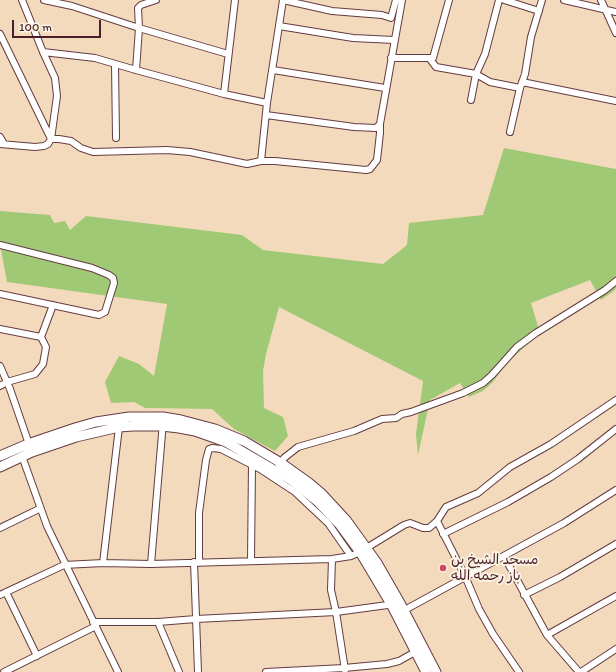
<!DOCTYPE html>
<html>
<head>
<meta charset="utf-8">
<style>
  body { margin:0 }
  #map { position:relative; width:616px; height:672px; overflow:hidden; background:#f4dabc; font-family:Itim,sans-serif }
  canvas { display:block }
  .scale { position:absolute; left:12px; top:20px; width:89px; height:18px; box-sizing:border-box; border:2px solid #4a1f2b; border-top:0; padding-left:5px; font-size:12px; line-height:14px; white-space:nowrap; color:#4a1f2b; -webkit-text-stroke:3px #fcf5e5; paint-order:stroke }
</style>
</head>
<body>
<div id="map">
<canvas width="616" height="672"></canvas>
<div class="scale">100 m</div>
</div>
<script>
const g = document.querySelector('canvas').getContext('2d');
g.lineJoin = 'round';
function fill(path, color) {
  g.fillStyle = color;
  g.fill(path, 'evenodd');
}
function shape(rows) {
  const path = new Path2D();
  for (const r of rows) {
    path.moveTo(r[0], r[1]);
    for (let i = 2; i < r.length; i += 2) path.lineTo(r[i], r[i + 1]);
  }
  return path;
}
function trace(path, color, width, dash) {
  g.strokeStyle = color;
  g.lineWidth = width;
  g.lineCap = dash ? 'butt' : 'round';
  g.setLineDash(dash || []);
  g.stroke(path);
}
function write(font, color, halo, rows, align = 'center') {
  g.font = font + ' Itim,"Playpen Sans Arabic",sans-serif';
  g.lineWidth = 3.5;
  g.setLineDash([]);
  g.textBaseline = 'middle';
  g.strokeStyle = halo;
  g.fillStyle = color;
  for (const [text, x, y, turn = 0] of rows) {
    g.save();
    g.translate(x, y);
    g.rotate((+turn || 0) * Math.PI / 180);
    g.textAlign = isNaN(turn) ? turn : align;
    if (halo) g.strokeText(text, 0, 0);
    g.fillText(text, 0, 0);
    g.restore();
  }
}
fill(shape([
  [504,148,616,169,616,287,615,290,601,300,590,280,531,303,540,333,508,362,492,383,483,391,469,397,460,383,430,400,418,455,416,434,423,381,279,307,266,354,263,371,264,408,283,417,288,436,275,451,234,429,212,409,145,408,134,402,111,403,105,382,119,356,139,364,154,376,167,304,7,282,0,245,0,211,50,215,54,223,65,221,70,230,86,216,242,235,263,250,383,264,407,245,409,223,483,215]
]), '#a0c975');
const street = shape([
  [44,0,72,6,139,28,228,54],
  [283,0,332,11,382,15,391,18,396,0],
  [504,0,539,11],
  [564,0,616,12],
  [601,0,616,33],
  [279,26,353,38,394,40],
  [0,34,51,139,59,139,71,141,81,148,93,152,167,150,190,152,247,164,261,161,275,161,366,170,370,169,377,160,380,133,380,124],
  [43,52,95,58,136,70,224,94,267,103],
  [391,58,433,58,449,0],
  [430,59,436,67,476,74,490,82,520,88],
  [115,64,116,138],
  [136,70,139,28,138,8,141,5,156,0],
  [273,70,385,88],
  [522,82,616,101],
  [224,94,235,0],
  [471,100,476,74,485,54,499,0],
  [266,115,354,127,376,128,380,124,402,0],
  [510,132,520,88,525,74,531,37,542,0],
  [0,137,4,144],
  [0,144,35,147,44,146,48,144,51,139,57,96,55,78,43,52,22,0],
  [261,161,267,103,283,0],
  [0,245,92,268,109,275,113,278,114,283,105,312,99,315,0,294],
  [0,329,41,337,53,305],
  [0,366,10,389,30,447],
  [0,386,7,382,35,374,43,364,46,347,41,337],
  [22,456,47,526,118,672],
  [276,471,284,458,298,447,354,431,382,419,396,418,402,414,411,412,463,393,483,383,492,375,517,347,536,333,605,290,616,281],
  [437,521,465,576,479,609,493,634,519,672],
  [0,528,39,509],
  [443,534,508,502,551,477,578,459,616,429],
  [504,556,547,635,579,672],
  [332,559,331,590,336,612,345,670],
  [251,561,252,464],
  [194,562,198,672],
  [103,563,119,427],
  [199,563,199,513,206,460,209,449,212,448,221,449,260,469,295,492,328,523,351,556],
  [151,564,163,422],
  [6,592,37,656],
  [0,595,64,565,103,563,151,564,332,559,351,556,360,552,404,525,410,523,423,528,429,528,437,521,446,507,478,493,510,467,551,444,616,400],
  [524,595,560,577,616,544],
  [401,612,564,523,616,490],
  [93,622,158,622,196,619,336,612,395,604],
  [158,622,179,672],
  [547,635,616,596],
  [4,672,96,626],
  [266,672,344,668,387,664,399,661,415,652],
  [581,672,616,649]
]);
const primary = shape([
  [0,456,28,444,75,428,96,422,129,417,163,417,181,420,215,429,244,441,281,463,309,483,322,494,346,520,377,563,400,603,436,672],
  [0,467,32,452,76,437,119,427,133,426,162,426,179,428,195,431,226,442,291,480,317,501,340,525,360,552,391,604,426,672]
]);
trace(street, '#643b41', 8);
trace(primary, '#643b41', 11);
trace(street, '#fff', 6);
trace(primary, '#fff', 9);
for (const [x, y, r, color] of [
  [443,568,4,"#d1495b"]
]) {
  const dot = new Path2D();
  dot.arc(x, y, r, 0, 2 * Math.PI);
  g.fillStyle = color;
  g.fill(dot);
  trace(dot, '#fcf5e5', 1.5);
}
write('14px', '#4a1f2b', '#fcf5e5', [
  ["مسجد الشيخ بن",451,560],
  ["باز رحمه الله",451,576]
], 'left');
</script>
</body>
</html>
